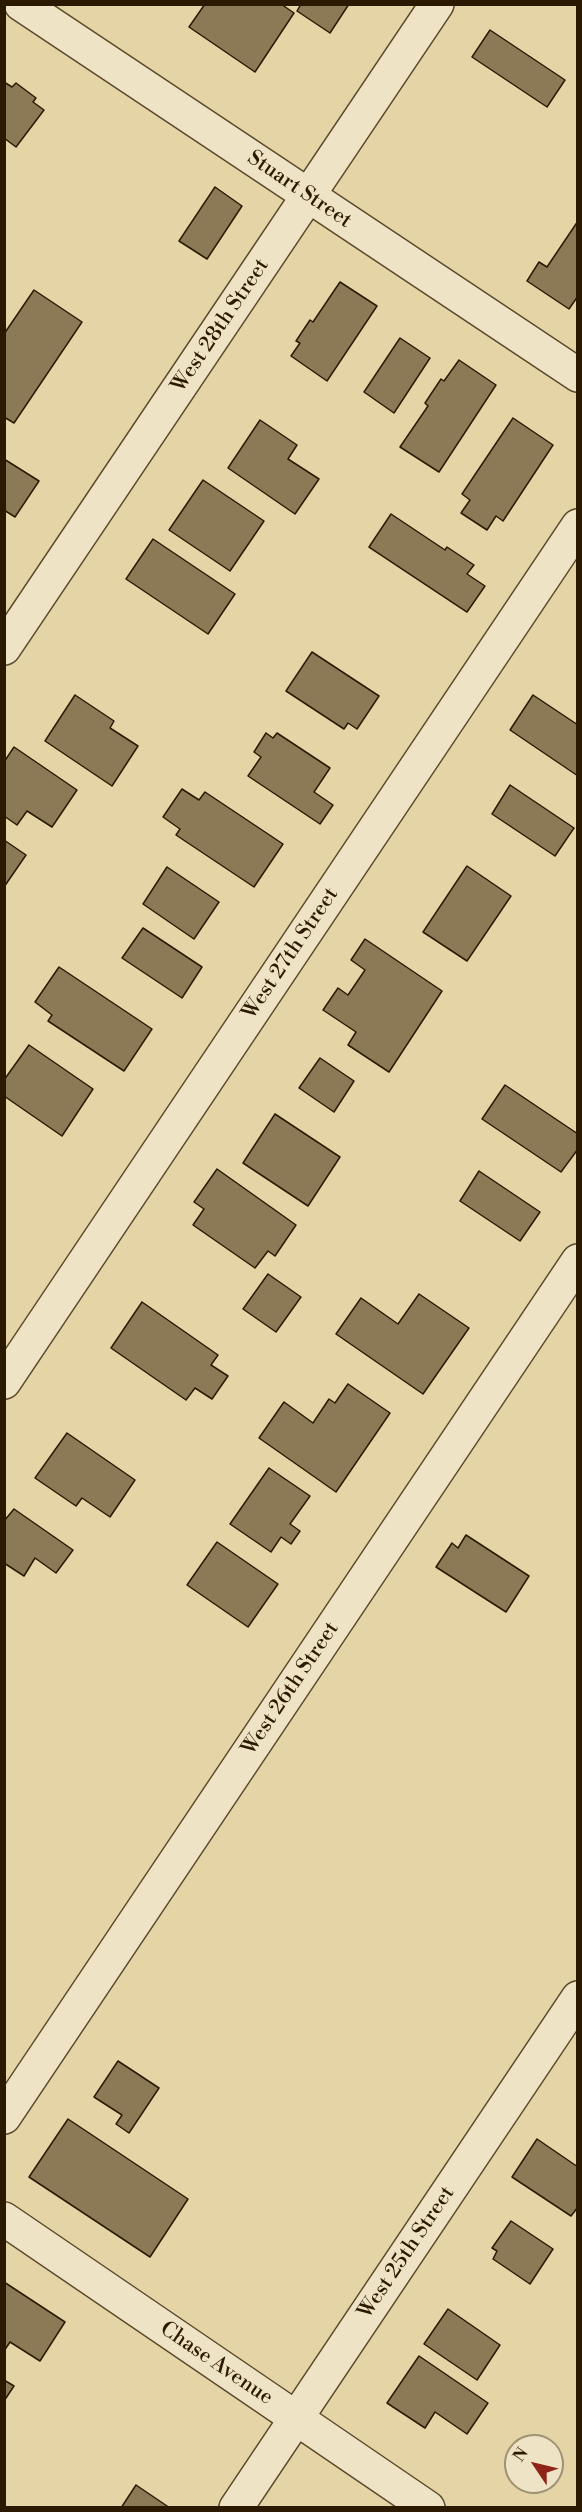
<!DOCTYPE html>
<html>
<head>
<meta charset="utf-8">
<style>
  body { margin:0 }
  #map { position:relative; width:582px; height:2512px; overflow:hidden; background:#e5d4a5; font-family:"Libre Bodoni",serif }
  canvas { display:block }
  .frame { position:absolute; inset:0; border:6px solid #2b1902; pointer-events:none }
  .north { position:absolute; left:504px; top:2434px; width:60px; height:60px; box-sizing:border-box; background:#eee3c4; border:2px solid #a09276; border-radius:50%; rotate:305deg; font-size:16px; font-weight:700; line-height:24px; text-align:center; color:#2b1902 }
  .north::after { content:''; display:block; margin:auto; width:21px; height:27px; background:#8f2418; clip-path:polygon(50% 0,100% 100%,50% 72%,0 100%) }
</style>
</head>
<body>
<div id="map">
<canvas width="582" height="2512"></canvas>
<div class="frame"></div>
<div class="north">N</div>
</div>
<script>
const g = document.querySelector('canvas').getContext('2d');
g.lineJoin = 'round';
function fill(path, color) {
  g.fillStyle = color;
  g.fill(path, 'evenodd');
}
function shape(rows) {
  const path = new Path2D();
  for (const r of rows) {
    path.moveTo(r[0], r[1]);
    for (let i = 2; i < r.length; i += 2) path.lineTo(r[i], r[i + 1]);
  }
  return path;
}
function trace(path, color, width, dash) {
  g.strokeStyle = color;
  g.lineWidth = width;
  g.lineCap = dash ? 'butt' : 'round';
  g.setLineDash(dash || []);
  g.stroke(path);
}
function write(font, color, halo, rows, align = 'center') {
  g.font = font + ' "Libre Bodoni",serif';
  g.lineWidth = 4.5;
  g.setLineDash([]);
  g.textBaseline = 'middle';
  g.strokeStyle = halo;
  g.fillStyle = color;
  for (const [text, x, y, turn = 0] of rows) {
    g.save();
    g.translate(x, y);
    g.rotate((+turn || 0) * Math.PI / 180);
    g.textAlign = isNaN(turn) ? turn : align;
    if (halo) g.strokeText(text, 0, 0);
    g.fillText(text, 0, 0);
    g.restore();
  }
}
const building = shape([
  [205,4,281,4,294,13,255,72,189,27,205,4],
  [301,4,349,4,330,33,297,11,301,4],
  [490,30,565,80,547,107,472,57,490,30],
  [4,82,12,87,16,83,36,98,33,102,44,110,16,147,4,138,4,82],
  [215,187,242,206,207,259,179,241,215,187],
  [578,221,578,296,569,309,527,281,539,262,547,267,578,221],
  [340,282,377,306,327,381,291,356,300,343,296,341,310,320,313,322,340,282],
  [34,290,82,322,14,423,4,417,4,334,34,290],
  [400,338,430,358,394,413,364,392,400,338],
  [459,360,496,385,439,472,400,447,428,406,425,403,441,379,444,381,459,360],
  [513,418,553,445,503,521,496,516,487,530,461,513,470,500,462,494,513,418],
  [260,420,297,445,288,459,319,479,295,514,228,468,260,420],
  [4,459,39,481,15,517,4,510,4,459],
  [203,480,264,521,230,571,169,530,203,480],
  [391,514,445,550,447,547,474,565,467,574,485,586,467,612,369,547,391,514],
  [153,539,235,594,208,634,126,579,153,539],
  [312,652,379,696,357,729,348,723,344,729,286,691,312,652],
  [75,695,114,721,110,728,138,746,112,786,45,741,75,695],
  [533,695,578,725,578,776,510,730,533,695],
  [266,733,273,738,277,733,330,768,314,792,333,805,320,824,248,776,261,757,254,752,266,733],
  [14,747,77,790,52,827,27,811,17,825,4,816,4,762,14,747],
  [510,785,574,828,555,856,492,814,510,785],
  [182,789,199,800,205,792,283,844,254,887,176,835,180,829,163,817,182,789],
  [4,840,26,855,4,887,4,840],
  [467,866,511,896,467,961,423,932,467,866],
  [167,867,219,902,194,939,143,904,167,867],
  [143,928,202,967,182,998,122,958,143,928],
  [365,939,442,991,389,1072,348,1045,356,1032,323,1010,338,988,348,995,365,970,351,960,365,939],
  [59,967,152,1029,124,1071,48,1021,52,1015,35,1002,59,967],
  [29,1045,93,1089,62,1136,4,1096,4,1080,29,1045],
  [320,1058,354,1081,334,1112,299,1088,320,1058],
  [505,1085,578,1134,578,1149,561,1172,482,1119,505,1085],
  [275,1114,340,1157,308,1206,243,1163,275,1114],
  [217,1169,296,1225,275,1256,268,1251,255,1268,193,1225,204,1209,194,1202,217,1169],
  [479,1171,540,1212,520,1241,460,1201,479,1171],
  [268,1274,301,1297,276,1332,243,1309,268,1274],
  [419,1294,469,1328,423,1394,336,1334,361,1298,398,1324,419,1294],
  [142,1302,218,1355,211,1365,228,1376,212,1399,195,1388,186,1400,111,1348,142,1302],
  [348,1384,390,1413,336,1492,259,1438,284,1402,313,1423,329,1399,335,1403,348,1384],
  [67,1433,135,1480,110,1517,82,1498,76,1506,35,1478,67,1433],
  [269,1468,310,1496,290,1524,300,1531,291,1544,281,1537,271,1552,230,1524,269,1468],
  [14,1509,73,1550,56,1573,35,1558,24,1576,4,1563,4,1521,14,1509],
  [466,1535,529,1576,506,1612,436,1567,452,1543,458,1548,466,1535],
  [217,1542,278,1584,248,1627,187,1585,217,1542],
  [118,2061,159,2088,129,2133,116,2124,122,2115,94,2097,118,2061],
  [68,2119,188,2199,150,2257,29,2177,68,2119],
  [537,2139,578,2167,578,2207,571,2216,512,2177,537,2139],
  [511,2221,553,2249,530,2284,493,2259,497,2251,492,2248,511,2221],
  [4,2282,65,2322,40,2361,10,2342,4,2351,4,2282],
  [448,2309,500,2345,477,2380,424,2344,448,2309],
  [419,2356,488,2403,467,2434,435,2412,425,2428,387,2403,419,2356],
  [4,2380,14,2386,4,2401,4,2380],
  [136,2485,170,2508,121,2508,136,2485]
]);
fill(building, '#8c7a57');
trace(building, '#2b1902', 1.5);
const minor = shape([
  [21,4,578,375],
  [4,648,437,4],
  [4,1382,578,526],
  [4,2117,578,1261],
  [4,2219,428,2508],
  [236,2508,578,1998]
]);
trace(minor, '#5a482b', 36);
trace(minor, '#eee3c4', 33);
write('21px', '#2b1902', '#eee3c4', [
  ["Stuart Street",299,190,34],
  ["West 28th Street",221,326,-56],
  ["West 27th Street",291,954,-56],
  ["West 26th Street",291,1689,-56],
  ["West 25th Street",407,2253,-56],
  ["Chase Avenue",216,2364,34]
]);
</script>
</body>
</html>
